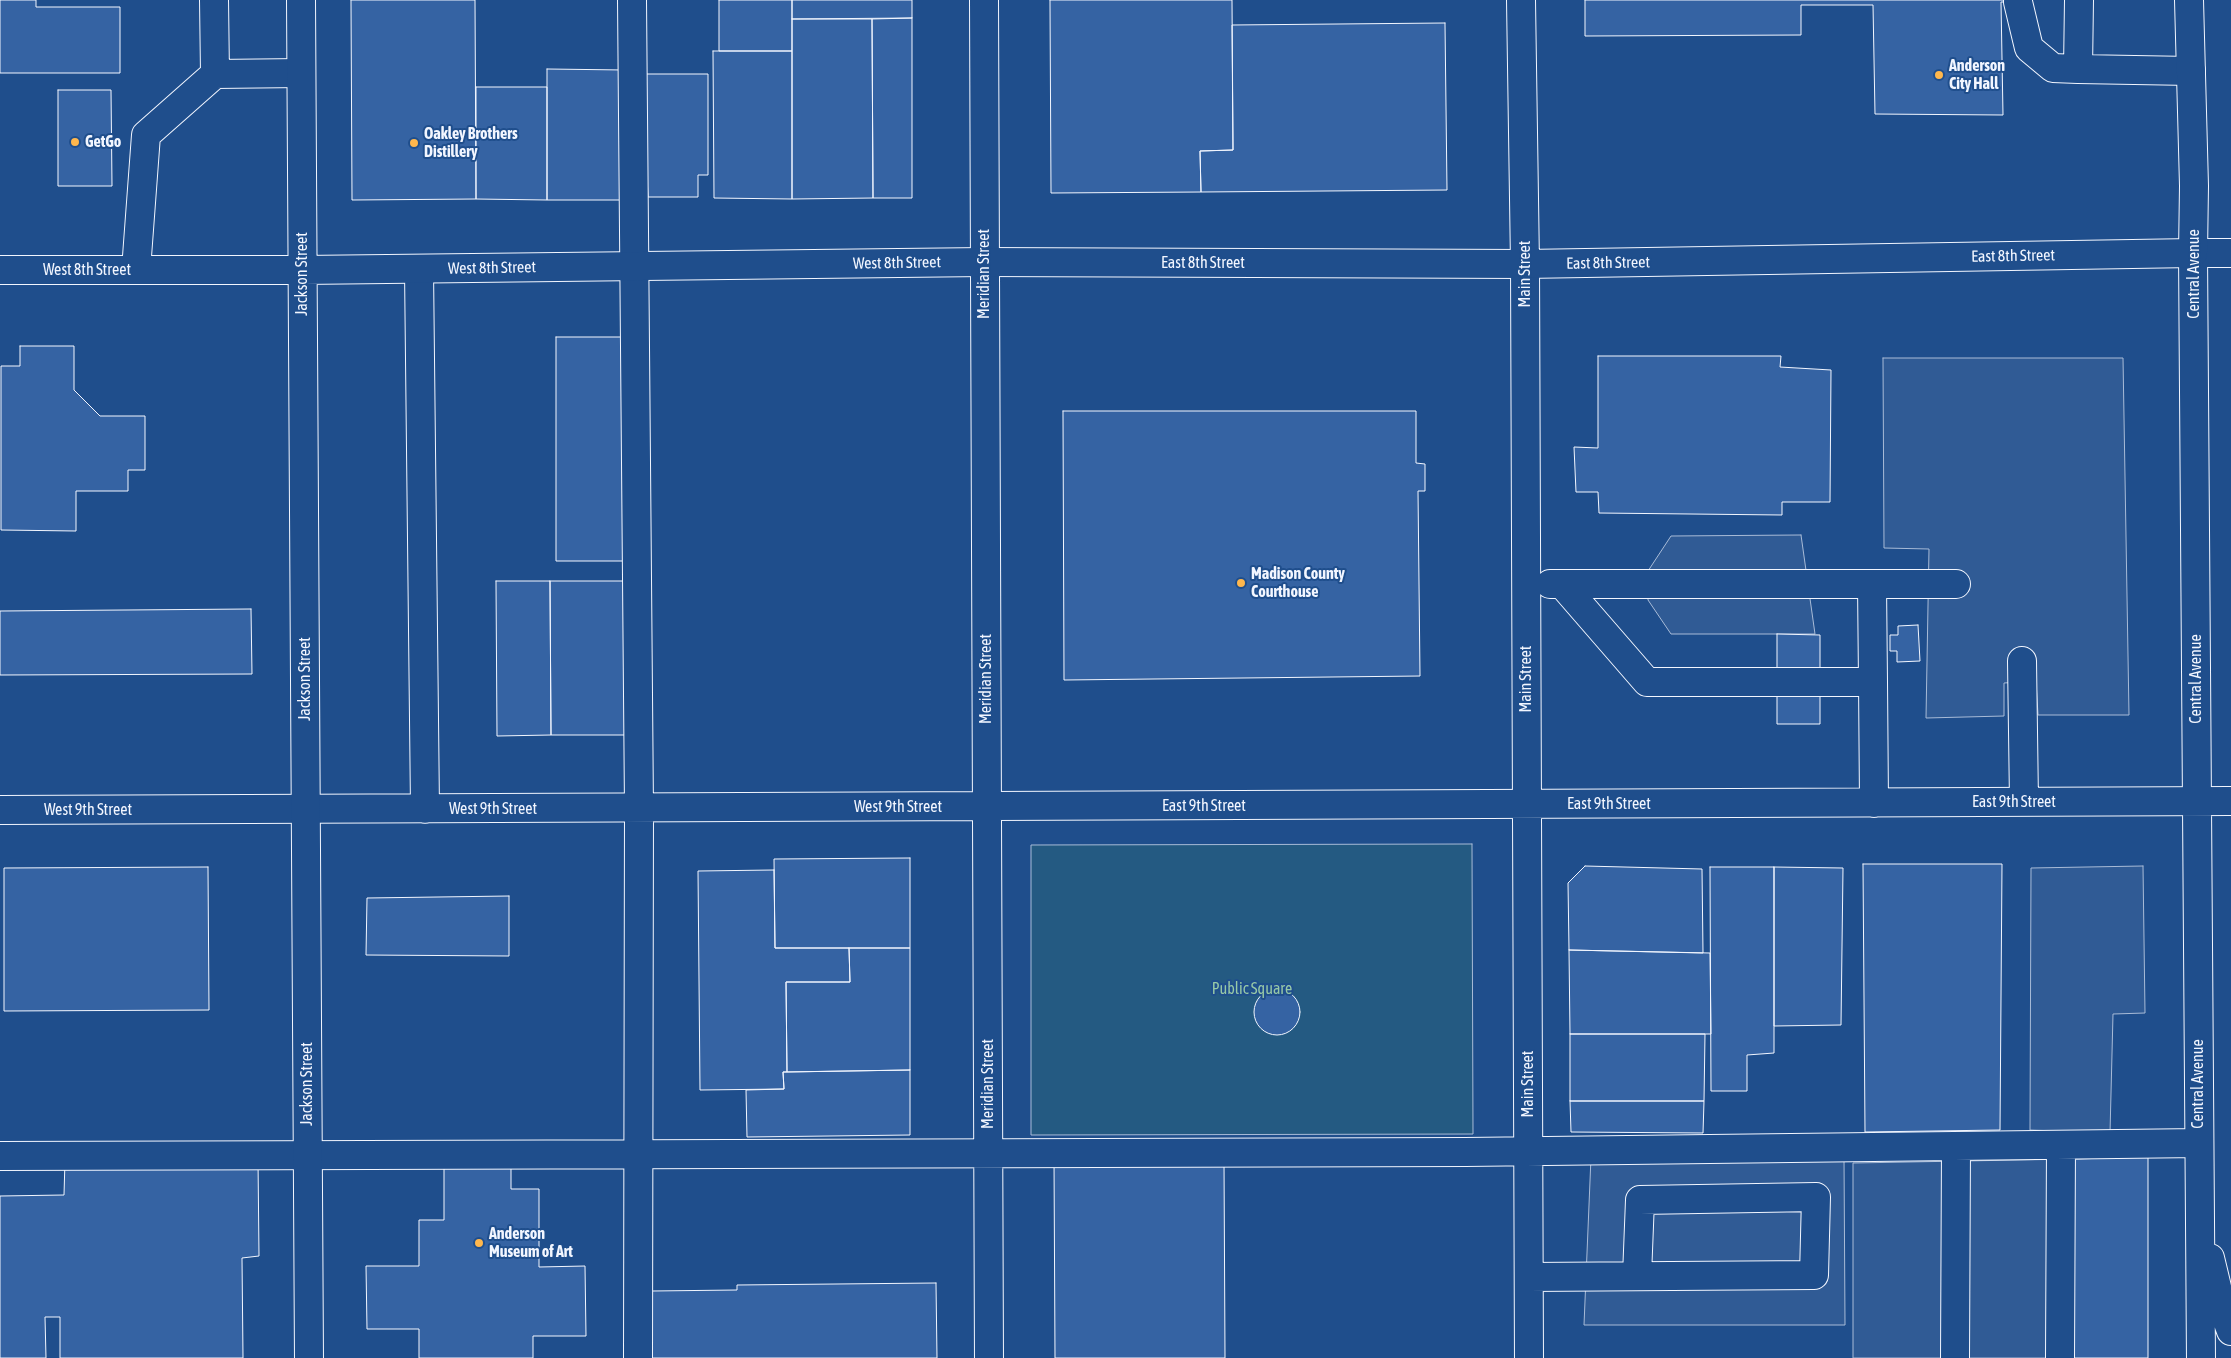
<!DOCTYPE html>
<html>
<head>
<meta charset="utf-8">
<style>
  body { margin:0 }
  canvas { display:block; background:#1f4e8c }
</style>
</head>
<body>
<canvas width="2231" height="1358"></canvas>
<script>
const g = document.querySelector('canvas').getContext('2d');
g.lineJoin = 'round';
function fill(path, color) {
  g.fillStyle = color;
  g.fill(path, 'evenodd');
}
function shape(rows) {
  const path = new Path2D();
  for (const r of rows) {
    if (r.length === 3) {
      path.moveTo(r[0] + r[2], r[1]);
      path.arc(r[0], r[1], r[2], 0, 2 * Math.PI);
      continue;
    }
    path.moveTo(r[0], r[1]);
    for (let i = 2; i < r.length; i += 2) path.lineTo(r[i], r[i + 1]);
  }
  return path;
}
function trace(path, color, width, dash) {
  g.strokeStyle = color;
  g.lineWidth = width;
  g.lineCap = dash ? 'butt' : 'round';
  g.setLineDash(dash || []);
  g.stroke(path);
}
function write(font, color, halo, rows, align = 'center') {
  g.font = font + ' "Asap Condensed",sans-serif';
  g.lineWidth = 4;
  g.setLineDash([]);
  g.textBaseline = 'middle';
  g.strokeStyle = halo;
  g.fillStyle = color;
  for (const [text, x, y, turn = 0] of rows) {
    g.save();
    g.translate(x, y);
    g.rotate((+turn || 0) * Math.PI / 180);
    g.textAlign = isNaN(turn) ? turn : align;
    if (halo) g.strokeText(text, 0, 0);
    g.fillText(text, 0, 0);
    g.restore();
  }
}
const green = shape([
  [1472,844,1473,1134,1031,1135,1031,845,1472,844]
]);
fill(green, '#245a82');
trace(green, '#a8bbd7', 1);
const parking = shape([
  [1883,358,2123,358,2129,715,2038,715,2036,681,2004,683,2004,716,1926,718,1929,549,1884,548,1883,358],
  [1801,535,1815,634,1671,634,1648,600,1648,571,1671,536,1801,535],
  [2143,866,2145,1013,2113,1014,2110,1133,2030,1130,2031,868,2143,866],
  [1591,1157,1844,1158,1845,1325,1584,1325,1591,1157],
  [2073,1159,2073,1358,1853,1358,1853,1163,2073,1159]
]);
fill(parking, '#305b95');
trace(parking, '#a8bbd7', 1);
const building = shape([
  [0,0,36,0,36,7,120,7,120,73,0,73,0,0],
  [351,0,475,0,476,199,352,200,351,0],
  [719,0,792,0,792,51,719,51,719,0],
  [792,0,912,0,912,18,792,19,792,0],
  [1050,0,1232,0,1233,150,1200,151,1201,192,1051,193,1050,0],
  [1585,0,2032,0,2032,2,2001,2,2003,115,1875,114,1873,5,1801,5,1801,35,1585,36,1585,0],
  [912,18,912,198,873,198,872,19,912,18],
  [792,19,872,19,873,198,792,199,792,19],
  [1445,23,1447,190,1201,192,1200,151,1233,150,1232,25,1445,23],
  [713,51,792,51,792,199,714,198,713,51],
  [547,69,624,70,624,200,547,200,547,69],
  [642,74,708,74,708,175,698,175,698,197,648,197,642,74],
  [476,87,547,87,547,200,476,199,476,87],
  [58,90,111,90,112,186,58,186,58,90],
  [556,337,626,337,626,561,556,561,556,337],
  [20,346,74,346,74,390,100,416,145,416,145,470,128,470,128,491,76,491,76,531,1,530,1,366,20,366,20,346],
  [1598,356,1781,356,1780,367,1831,370,1830,502,1782,502,1782,515,1599,513,1598,492,1576,492,1574,447,1598,448,1598,356],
  [1063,411,1416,411,1416,463,1425,464,1425,491,1418,491,1420,676,1064,680,1063,411],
  [496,581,550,581,551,735,497,736,496,581],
  [550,581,629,581,630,735,551,735,550,581],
  [251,609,252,674,0,675,0,611,251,609],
  [1918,625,1920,661,1897,662,1897,651,1890,651,1890,635,1898,635,1898,626,1918,625],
  [1777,634,1820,635,1820,724,1777,724,1777,634],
  [910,858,910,948,775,948,774,859,910,858],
  [1863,864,2002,864,2000,1130,1865,1132,1863,864],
  [1585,866,1702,869,1703,953,1569,950,1568,883,1585,866],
  [208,867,209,1010,4,1011,4,868,208,867],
  [1710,867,1774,867,1774,1053,1747,1055,1747,1091,1711,1091,1710,867],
  [1774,867,1843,868,1841,1025,1774,1026,1774,867],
  [774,870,775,948,849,948,850,982,786,982,787,1072,783,1072,784,1089,700,1090,698,871,774,870],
  [509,896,509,956,366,955,367,898,509,896],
  [849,948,910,948,910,1070,787,1072,786,982,850,982,849,948],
  [1569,950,1710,953,1711,1034,1570,1034,1569,950],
  [1277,1012,23],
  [1570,1034,1705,1034,1704,1101,1570,1101,1570,1034],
  [910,1070,910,1135,747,1137,746,1090,784,1089,783,1072,910,1070],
  [1570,1101,1704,1101,1703,1133,1571,1132,1570,1101],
  [2148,1157,2148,1358,2073,1358,2073,1159,2148,1157],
  [1224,1158,1225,1358,1055,1358,1054,1159,1224,1158],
  [65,1160,258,1160,259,1256,242,1258,243,1358,60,1358,60,1317,45,1317,46,1358,0,1358,0,1196,64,1195,65,1160],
  [444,1168,511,1168,511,1189,539,1189,539,1267,585,1266,586,1336,533,1336,533,1358,419,1358,419,1329,367,1329,366,1266,419,1266,419,1220,444,1220,444,1168],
  [936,1283,937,1358,652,1358,652,1291,737,1290,737,1285,936,1283]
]);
fill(building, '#3563a3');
trace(building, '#f2f6ff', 1);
const minor = shape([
  [214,0,215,74],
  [632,0,639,808,638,1358],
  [984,0,989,1358],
  [2079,0,2078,69,2191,71],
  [2018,2,2029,48,2053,68,2078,69],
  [1525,264,1529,1358],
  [419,269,425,809],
  [136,270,146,135,215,74,301,73],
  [1550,584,1956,584],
  [1562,584,1647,682,1873,682,1874,803],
  [1872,584,1873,682],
  [2022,661,2024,802],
  [0,810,2231,801],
  [0,1156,1465,1152,2199,1143],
  [2210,1258,2221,1304,2231,1331],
  [1529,1277,1814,1275,1816,1197,1640,1200,1637,1276],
  [1955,1358,1956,1147],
  [2060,1358,2061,1146],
  [2201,1358,2193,253,2231,253]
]);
const major = shape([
  [301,0,309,1358],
  [1521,0,1525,264],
  [0,270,302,270,984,262,1525,264,2193,253,2194,186,2189,0]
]);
trace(minor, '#f2f6ff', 30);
trace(major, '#f2f6ff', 30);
trace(minor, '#1f4e8c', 28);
trace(major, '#1f4e8c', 28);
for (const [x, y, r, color] of [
  [1939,75,5,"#ffb74d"],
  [75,142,5,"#ffb74d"],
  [414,143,5,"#ffb74d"],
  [1241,583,5,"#ffb74d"],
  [479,1243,5,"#ffb74d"]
]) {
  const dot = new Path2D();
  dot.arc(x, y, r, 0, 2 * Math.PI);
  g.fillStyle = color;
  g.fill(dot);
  trace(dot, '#1f4e8c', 2);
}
write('bold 16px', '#f2f6ff', '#1f4e8c', [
  ["Anderson",1949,66],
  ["City Hall",1949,84],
  ["Oakley Brothers",424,134],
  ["Distillery",424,152],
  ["GetGo",85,142],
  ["Madison County",1251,574],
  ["Courthouse",1251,592],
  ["Anderson",489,1234],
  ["Museum of Art",489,1252]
], 'left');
write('16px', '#f2f6ff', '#1f4e8c', [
  ["East 8th Street",2013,256,-1],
  ["West 8th Street",897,263,-1],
  ["East 8th Street",1203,263],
  ["East 8th Street",1608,263,-1],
  ["West 8th Street",492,268,-1],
  ["West 8th Street",87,270],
  ["Jackson Street",302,274,-90],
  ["Meridian Street",984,274,-90],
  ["Main Street",1525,274,-90],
  ["Central Avenue",2194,274,-90],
  ["Jackson Street",305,679,-90],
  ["Meridian Street",986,679,-90],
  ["Main Street",1526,679,-90],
  ["Central Avenue",2196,679,-90],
  ["East 9th Street",2014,802],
  ["East 9th Street",1609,804],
  ["East 9th Street",1204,806],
  ["West 9th Street",898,807],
  ["West 9th Street",493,809],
  ["West 9th Street",88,810],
  ["Jackson Street",307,1084,-90],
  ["Meridian Street",988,1084,-90],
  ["Main Street",1528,1084,-90],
  ["Central Avenue",2198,1084,-90]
]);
write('16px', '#97c8a6', '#1f4e8c', [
  ["Public Square",1252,989]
]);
</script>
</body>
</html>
